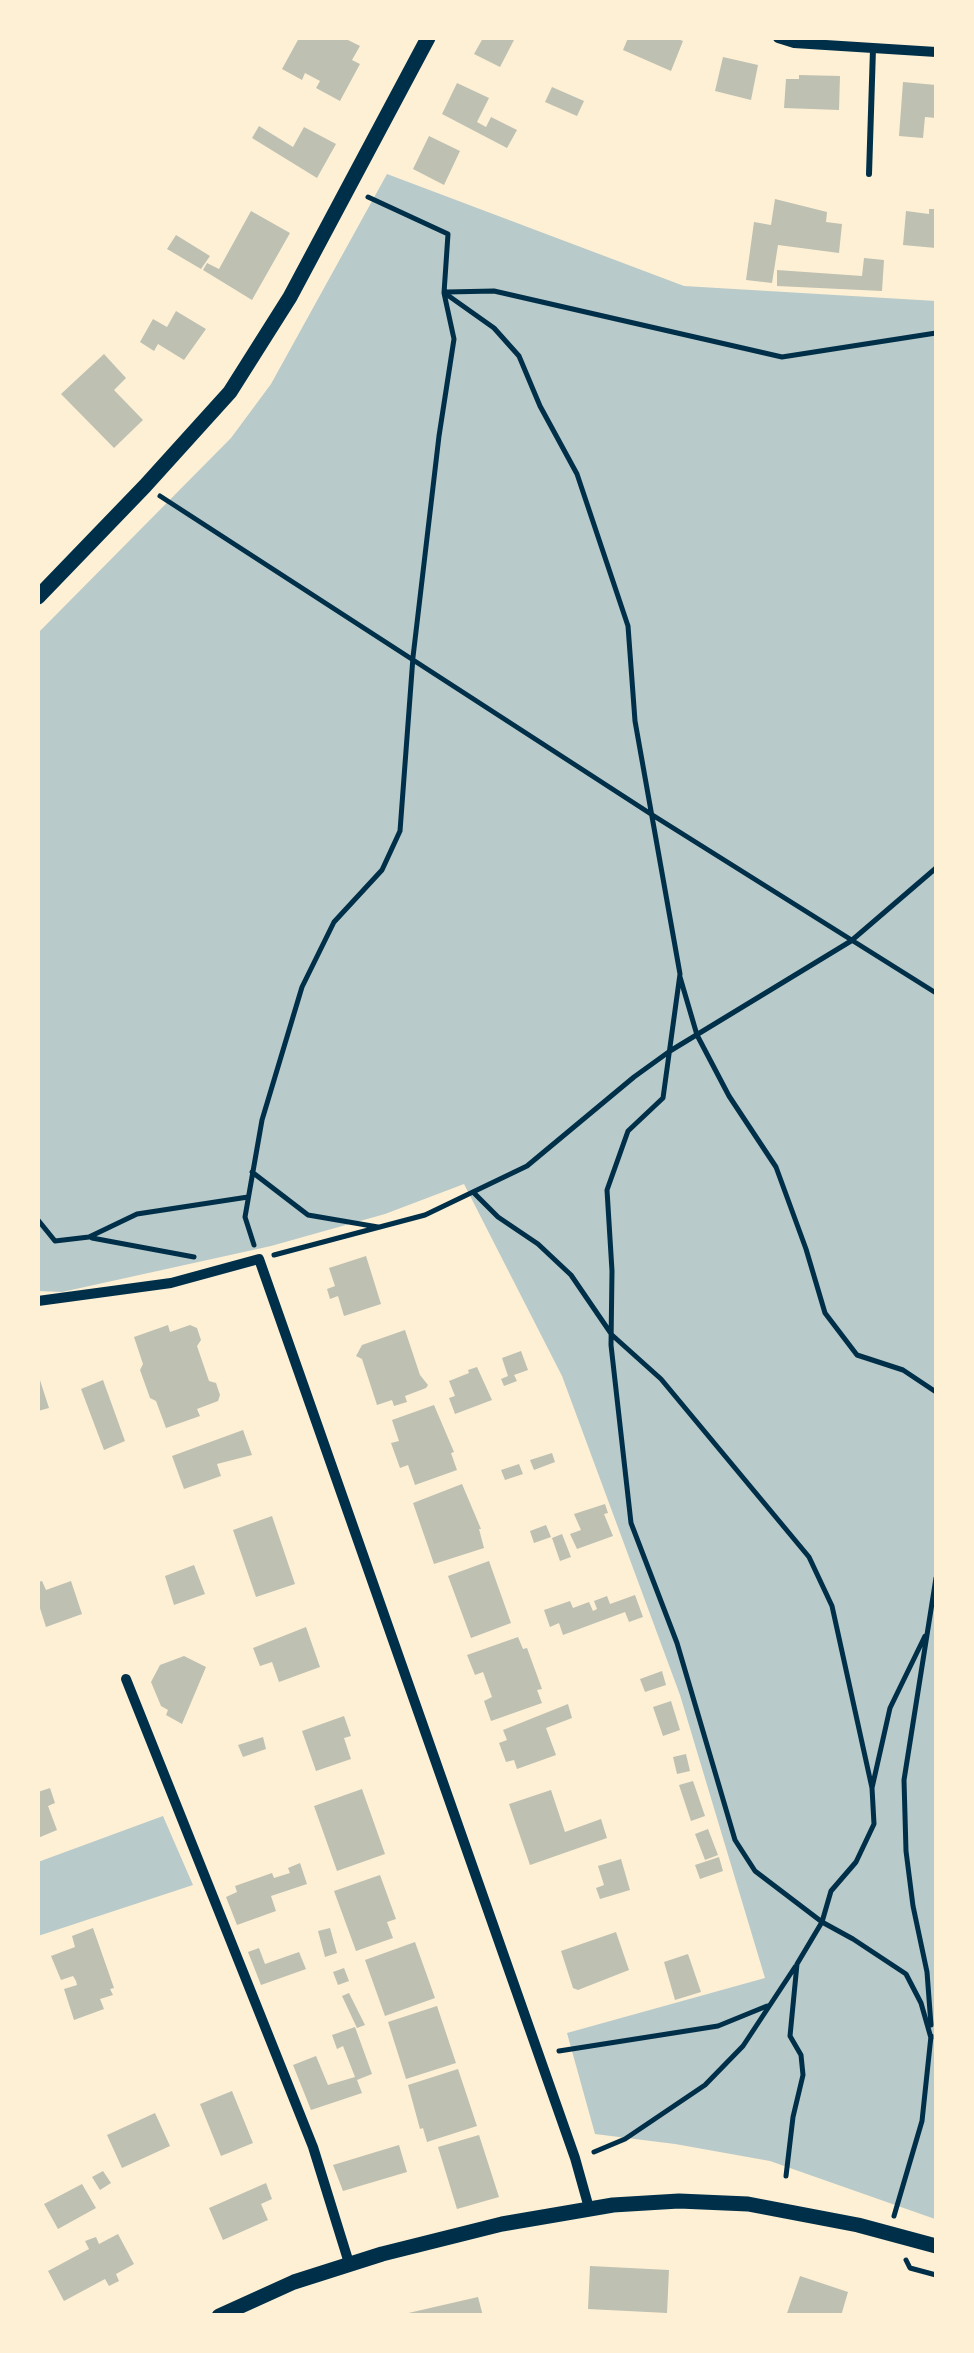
<!DOCTYPE html>
<html>
<head>
<meta charset="utf-8">
<style>
  body { margin:0 }
  #map { position:relative; width:974px; height:2353px; overflow:hidden; background:#fdf0d5; font-family:Poppins,sans-serif }
  canvas { display:block }
  .frame { position:absolute; inset:0; border:40px solid #fdf0d5; pointer-events:none }
</style>
</head>
<body>
<div id="map">
<canvas width="974" height="2353"></canvas>
<div class="frame"></div>
</div>
<script>
const g = document.querySelector('canvas').getContext('2d');
g.lineJoin = 'round';
function fill(path, color) {
  g.fillStyle = color;
  g.fill(path, 'evenodd');
}
function shape(rows) {
  const path = new Path2D();
  for (const r of rows) {
    path.moveTo(r[0], r[1]);
    for (let i = 2; i < r.length; i += 2) path.lineTo(r[i], r[i + 1]);
  }
  return path;
}
function trace(path, color, width, dash) {
  g.strokeStyle = color;
  g.lineWidth = width;
  g.lineCap = dash ? 'butt' : 'round';
  g.setLineDash(dash || []);
  g.stroke(path);
}
fill(shape([
  [387,174,684,286,936,301,935,2219,770,2161,675,2144,595,2134,567,2033,765,1978,680,1695,562,1376,464,1184,385,1214,271,1246,62,1292,38,1291,38,633,231,438,271,384],
  [163,1816,193,1885,38,1936,38,1862]
]), '#b9caca');
fill(shape([
  [299,38,344,38,360,46,352,60,360,64,340,101,316,88,320,81,305,73,302,80,282,69],
  [483,38,515,38,500,67,474,54],
  [628,38,675,38,683,41,671,71,623,50],
  [723,57,758,65,751,100,715,91],
  [799,75,840,76,839,110,784,108,786,79,799,79],
  [903,82,936,85,936,118,925,117,923,138,899,136],
  [457,83,489,98,477,122,486,127,491,117,517,130,507,148,442,114],
  [552,87,584,101,577,116,545,102],
  [259,126,293,147,304,127,336,144,317,178,252,138],
  [429,136,460,151,444,185,413,169],
  [775,199,827,212,826,222,842,224,839,253,778,245,772,283,746,280,754,222,771,225],
  [929,209,936,209,936,248,903,245,906,211,929,214],
  [251,211,290,233,252,300,203,270,207,263,219,269],
  [176,235,210,256,201,269,167,249],
  [864,258,884,260,882,291,777,286,777,270,862,276],
  [176,311,206,329,184,360,158,344,154,351,140,342,153,319,167,327],
  [104,354,126,378,114,390,143,420,114,448,61,394],
  [366,1256,381,1304,344,1316,338,1296,330,1299,327,1289,335,1286,329,1268],
  [168,1325,170,1332,190,1325,197,1328,201,1340,197,1346,209,1381,216,1383,220,1395,218,1401,197,1409,200,1416,166,1428,156,1401,150,1398,140,1370,143,1364,134,1337],
  [405,1330,420,1375,428,1385,426,1388,405,1396,407,1402,394,1406,392,1400,377,1405,362,1359,356,1356,362,1345],
  [521,1351,528,1370,514,1375,517,1381,504,1386,501,1379,508,1376,502,1358],
  [477,1367,492,1400,455,1414,449,1398,455,1396,449,1381,469,1373,468,1370],
  [38,1374,49,1408,38,1411],
  [103,1380,125,1441,104,1450,81,1389],
  [434,1405,454,1452,451,1453,457,1470,415,1485,408,1465,400,1468,391,1443,399,1441,392,1420],
  [243,1430,252,1455,217,1464,221,1476,184,1489,172,1456],
  [552,1453,555,1462,534,1470,530,1460],
  [519,1464,523,1474,505,1480,501,1470],
  [462,1484,481,1529,479,1529,484,1548,434,1564,413,1503],
  [605,1504,608,1513,604,1514,613,1536,577,1549,570,1534,581,1530,574,1514],
  [272,1516,295,1584,256,1597,233,1530],
  [546,1525,551,1537,534,1543,530,1531],
  [562,1534,571,1557,560,1561,552,1538],
  [489,1561,511,1623,471,1638,448,1576],
  [194,1565,205,1594,174,1605,165,1576],
  [42,1581,46,1590,71,1581,82,1614,46,1627,38,1602,38,1582],
  [635,1595,643,1617,629,1622,625,1612,563,1635,559,1623,550,1627,544,1610,570,1601,573,1608,589,1602,593,1611,597,1609,594,1601,607,1596,610,1604],
  [306,1627,320,1667,279,1682,272,1662,260,1666,253,1648],
  [518,1637,523,1649,527,1648,542,1689,537,1690,542,1703,491,1721,484,1701,492,1697,483,1672,475,1675,467,1655],
  [184,1656,206,1667,182,1724,166,1715,168,1710,161,1706,151,1682,160,1665],
  [662,1671,666,1685,645,1692,640,1679],
  [671,1701,680,1730,663,1736,653,1707],
  [568,1704,572,1718,546,1728,556,1755,517,1769,514,1760,506,1762,499,1743,507,1740,503,1730],
  [344,1716,351,1736,344,1738,351,1759,316,1771,302,1731],
  [263,1737,266,1749,243,1757,238,1745],
  [686,1754,690,1771,677,1774,673,1757],
  [693,1781,705,1816,691,1821,679,1785],
  [50,1788,55,1803,48,1806,57,1830,38,1838,38,1792],
  [362,1789,385,1854,337,1871,314,1806],
  [551,1790,565,1832,601,1819,607,1838,530,1865,509,1804],
  [708,1829,718,1855,705,1860,695,1834],
  [719,1857,723,1871,700,1879,695,1865],
  [621,1859,630,1890,600,1899,596,1888,604,1885,598,1866],
  [300,1863,307,1884,271,1896,276,1911,237,1925,226,1897,237,1892,235,1886,272,1873,274,1878,290,1873,288,1868],
  [380,1875,396,1919,387,1922,393,1938,356,1951,334,1891],
  [93,1928,114,1988,110,1989,113,1995,100,1999,104,2009,74,2020,64,1989,77,1985,76,1981,73,1976,61,1980,51,1956,75,1947,72,1936],
  [330,1928,337,1953,325,1957,318,1931],
  [616,1932,629,1970,578,1990,573,1988,561,1951],
  [415,1942,435,1998,385,2016,365,1960],
  [259,1948,265,1964,299,1952,306,1969,261,1985,248,1952],
  [688,1954,701,1992,675,2000,664,1962],
  [344,1968,349,1981,338,1985,333,1972],
  [349,1993,365,2025,357,2028,342,1996],
  [437,2006,456,2063,406,2079,388,2022],
  [355,2027,372,2074,357,2080,362,2093,311,2110,293,2065,316,2056,328,2085,355,2077,343,2046,337,2049,332,2035],
  [458,2069,477,2126,427,2142,423,2128,420,2129,408,2085],
  [232,2091,253,2143,221,2156,200,2104],
  [155,2113,170,2146,122,2168,107,2135],
  [479,2135,499,2197,457,2209,438,2147],
  [399,2145,407,2172,343,2191,333,2165],
  [103,2171,111,2183,100,2190,92,2177],
  [266,2183,272,2199,261,2204,268,2220,223,2240,209,2208],
  [82,2184,96,2208,58,2229,44,2204],
  [118,2234,134,2264,116,2274,119,2281,109,2286,105,2279,64,2301,48,2271,89,2249,85,2241,96,2237,99,2244],
  [590,2266,669,2270,667,2313,588,2309],
  [800,2276,848,2292,841,2316,786,2316],
  [478,2297,483,2316,404,2316,404,2314]
]), '#bec0b2');
trace(shape([
  [447,292,494,291,782,357,936,333],
  [446,294,494,328,519,356,540,406,577,474,628,626,635,721,680,974,663,1098,628,1131,607,1190,612,1271,611,1345,631,1523,677,1643,735,1840,755,1871,822,1922,853,1939,906,1974,921,2003,931,2038],
  [160,496,654,816,936,993],
  [680,977,697,1035,729,1096,776,1167,806,1249,825,1313,857,1355,903,1370,936,1392],
  [252,1172,308,1215,378,1227],
  [473,1192,498,1217,538,1244,571,1275,612,1335,661,1379,809,1557,832,1606,872,1788],
  [38,1220,55,1241,89,1237,137,1214,248,1197],
  [92,1238,194,1257],
  [254,1245,245,1217,262,1120,302,987,334,922,382,870,400,831,413,657,439,436,454,339,444,293,448,234,368,197],
  [274,1255,425,1215,527,1166,634,1077,670,1051,851,941,936,868],
  [931,2025,927,1972,913,1906,906,1851,904,1780,936,1578],
  [559,2051,718,2026,767,2006],
  [594,2152,625,2139,705,2085,743,2046,795,1967],
  [786,2176,793,2117,803,2075,801,2055,790,2036,797,1964,822,1922,831,1891,856,1862,874,1824,872,1788,890,1708,925,1636],
  [894,2216,922,2121,931,2036],
  [906,2260,910,2268,936,2275]
]), '#003049', 5);
trace(shape([
  [869,174,873,49]
]), '#003049', 6);
trace(shape([
  [778,38,794,43,936,52],
  [38,1301,171,1283,259,1259,575,2158,589,2208],
  [126,1679,313,2147,349,2263]
]), '#003049', 10);
trace(shape([
  [38,597,145,486,230,392,290,297,428,38],
  [219,2316,294,2282,382,2254,502,2224,613,2205,679,2201,748,2204,858,2225,936,2246]
]), '#003049', 15);
</script>
</body>
</html>
